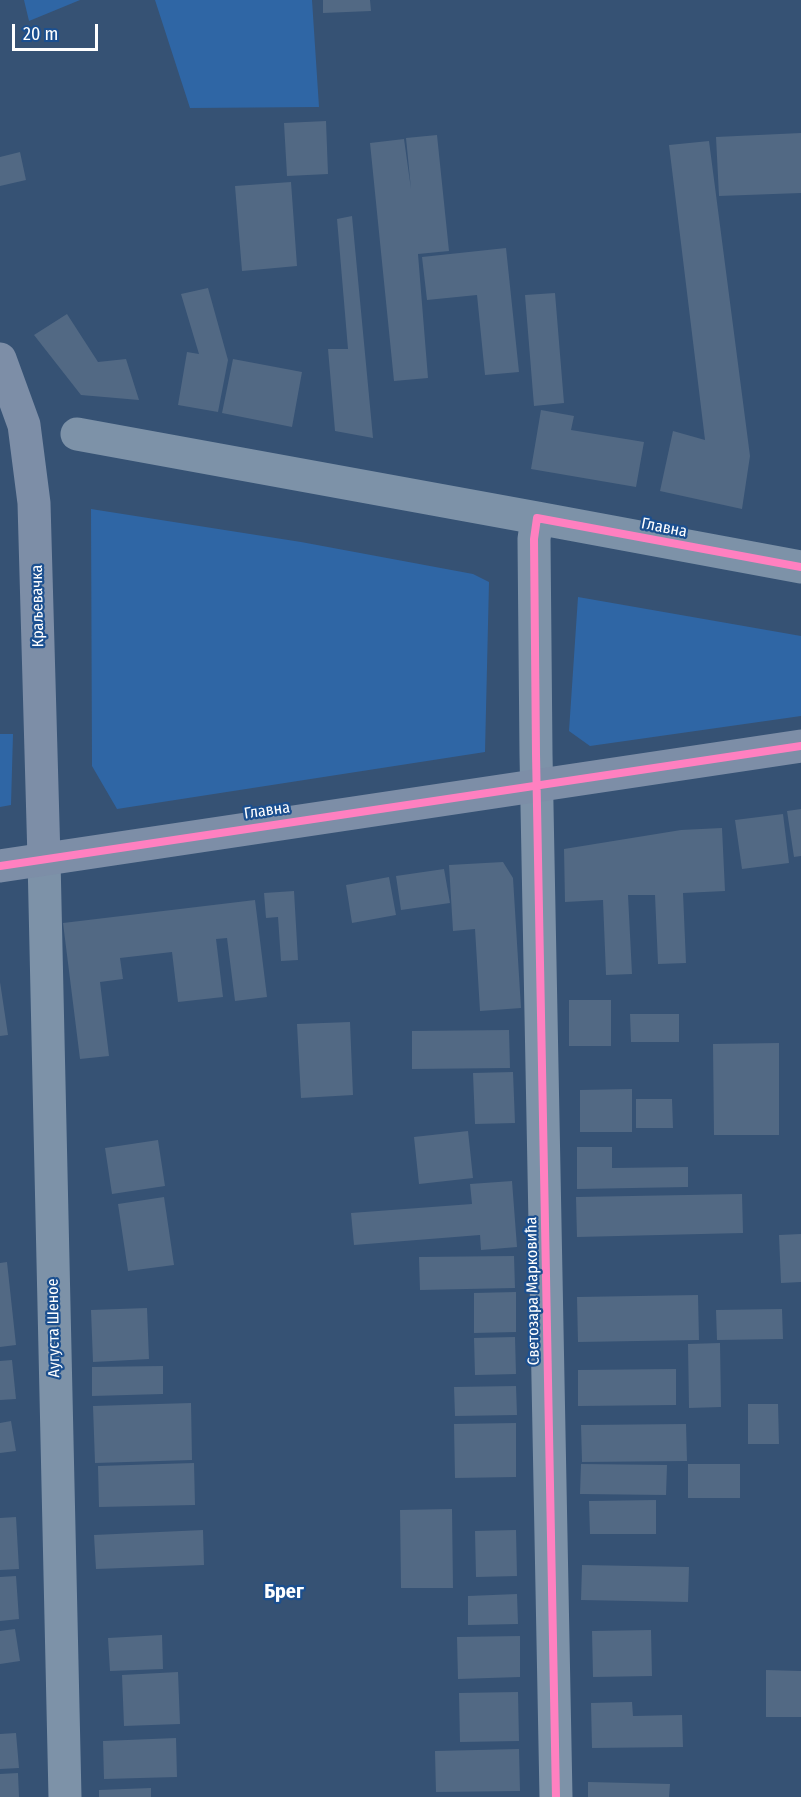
<!DOCTYPE html>
<html>
<head>
<meta charset="utf-8">
<style>
  body { margin:0 }
  #map { position:relative; width:801px; height:1797px; overflow:hidden; background:#365274; font-family:"Fira Sans Condensed",sans-serif }
  canvas { display:block }
  .scale { position:absolute; left:12px; top:24px; width:86px; height:27px; box-sizing:border-box; border:3px solid #fff; border-top:0; padding-left:8px; font-size:18px; line-height:21px; white-space:nowrap; color:#fff; -webkit-text-stroke:4px #1b4f8f; paint-order:stroke }
</style>
</head>
<body>
<div id="map">
<canvas width="801" height="1797"></canvas>
<div class="scale">20 m</div>
</div>
<script>
const g = document.querySelector('canvas').getContext('2d');
g.lineJoin = 'round';
function fill(path, color) {
  g.fillStyle = color;
  g.fill(path, 'evenodd');
}
function shape(rows) {
  const path = new Path2D();
  for (const r of rows) {
    path.moveTo(r[0], r[1]);
    for (let i = 2; i < r.length; i += 2) path.lineTo(r[i], r[i + 1]);
  }
  return path;
}
function trace(path, color, width, dash) {
  g.strokeStyle = color;
  g.lineWidth = width;
  g.lineCap = dash ? 'butt' : 'round';
  g.setLineDash(dash || []);
  g.stroke(path);
}
function write(font, color, halo, rows, align = 'center') {
  g.font = font + ' "Fira Sans Condensed",sans-serif';
  g.lineWidth = 4.5;
  g.setLineDash([]);
  g.textBaseline = 'middle';
  g.strokeStyle = halo;
  g.fillStyle = color;
  for (const [text, x, y, turn = 0] of rows) {
    g.save();
    g.translate(x, y);
    g.rotate((+turn || 0) * Math.PI / 180);
    g.textAlign = isNaN(turn) ? turn : align;
    if (halo) g.strokeText(text, 0, 0);
    g.fillText(text, 0, 0);
    g.restore();
  }
}
fill(shape([
  [24,0,80,0,29,21],
  [155,0,312,0,319,107,190,108],
  [91,509,301,542,473,574,489,582,485,752,117,809,92,766],
  [578,597,801,636,801,716,590,746,569,731],
  [0,734,13,734,11,805,0,807]
]), '#2f66a5');
fill(shape([
  [323,0,370,0,371,11,323,13],
  [326,121,328,174,287,176,284,123],
  [801,133,801,193,719,196,716,137],
  [437,135,449,251,418,254,428,378,394,381,370,143,404,139,411,189,406,138],
  [709,141,750,456,742,509,660,491,673,431,705,440,669,145],
  [20,152,26,180,0,186,0,157],
  [291,182,297,266,242,271,235,186],
  [352,216,373,438,335,431,328,349,348,349,337,219],
  [506,248,519,372,485,375,477,295,427,300,422,257],
  [208,288,228,360,218,412,178,405,187,352,199,354,181,294],
  [555,293,564,403,534,406,525,295],
  [67,314,98,362,126,359,139,400,81,395,34,335],
  [233,359,302,372,292,427,222,413],
  [541,410,574,416,571,430,644,442,636,487,531,469],
  [801,809,801,856,794,857,787,811],
  [783,814,789,863,742,869,735,820],
  [722,828,725,891,683,893,686,963,658,964,655,895,628,895,632,974,606,975,603,900,565,902,564,849,681,830],
  [503,862,513,878,521,1008,480,1011,475,929,453,931,449,865],
  [444,869,450,903,401,910,396,876],
  [389,877,396,915,352,923,346,885],
  [294,891,298,960,281,961,278,917,266,918,264,893],
  [255,900,267,997,235,1001,227,938,216,939,223,997,178,1002,172,952,120,958,123,979,100,982,109,1056,80,1059,63,923],
  [0,982,8,1035,0,1036],
  [569,1000,611,1000,611,1046,569,1046],
  [630,1014,679,1014,679,1042,631,1042],
  [350,1022,353,1095,301,1098,297,1024],
  [509,1030,510,1068,412,1069,412,1031],
  [779,1043,779,1135,714,1135,713,1044],
  [513,1072,515,1123,475,1124,473,1073],
  [632,1089,632,1132,580,1132,580,1090],
  [636,1099,672,1099,673,1128,636,1128],
  [468,1131,473,1178,419,1184,414,1137],
  [158,1140,165,1186,112,1194,105,1148],
  [577,1147,612,1147,612,1168,688,1167,688,1187,577,1189],
  [512,1181,517,1247,481,1250,480,1235,354,1245,351,1213,472,1204,470,1184],
  [742,1194,743,1233,577,1237,576,1197],
  [164,1197,174,1265,128,1271,118,1204],
  [801,1234,801,1282,781,1283,779,1235],
  [514,1256,515,1288,420,1290,419,1257],
  [7,1262,16,1345,0,1347,0,1263],
  [516,1292,516,1332,474,1333,474,1293],
  [698,1295,699,1340,578,1342,577,1297],
  [147,1308,149,1359,93,1362,91,1310],
  [782,1309,783,1339,717,1340,716,1310],
  [515,1337,516,1374,475,1375,474,1338],
  [720,1343,721,1407,689,1408,688,1344],
  [12,1360,16,1399,0,1400,0,1361],
  [163,1366,163,1394,92,1396,92,1367],
  [676,1369,676,1405,578,1406,578,1370],
  [516,1386,517,1415,455,1416,454,1387],
  [191,1403,192,1460,95,1463,93,1406],
  [748,1404,778,1404,779,1444,748,1444],
  [11,1421,16,1451,0,1453,0,1423],
  [516,1423,516,1477,455,1478,454,1424],
  [686,1424,687,1461,582,1462,581,1425],
  [194,1463,195,1505,99,1507,98,1466],
  [581,1464,667,1465,666,1495,580,1494],
  [688,1464,740,1464,740,1498,688,1498],
  [656,1500,656,1534,590,1534,589,1501],
  [452,1509,453,1588,401,1588,400,1510],
  [16,1517,19,1569,0,1570,0,1518],
  [203,1530,204,1565,96,1569,94,1535],
  [516,1530,517,1576,476,1577,475,1531],
  [582,1565,689,1567,688,1602,581,1600],
  [16,1576,19,1619,0,1621,0,1577],
  [517,1594,518,1624,468,1625,468,1596],
  [15,1629,20,1661,0,1664,0,1631],
  [651,1630,652,1676,593,1677,592,1631],
  [162,1635,163,1669,110,1671,108,1638],
  [520,1636,520,1677,458,1679,457,1637],
  [766,1670,801,1671,801,1717,766,1717],
  [178,1672,180,1724,124,1726,122,1675],
  [518,1692,519,1741,460,1742,459,1693],
  [632,1702,633,1716,682,1715,683,1747,592,1748,591,1703],
  [16,1733,19,1768,0,1769,0,1734],
  [176,1738,177,1777,104,1779,103,1741],
  [519,1749,520,1791,436,1792,435,1751],
  [18,1773,19,1797,0,1797,0,1774],
  [588,1782,670,1784,669,1797,588,1797],
  [151,1788,151,1797,99,1797,99,1790]
]), '#526984');
trace(shape([
  [77,434,537,518],
  [44,859,65,1797],
  [556,1797,536,754,534,539,537,518,801,567]
]), '#7d92a8', 33);
trace(shape([
  [0,359,24,425,34,503,44,859],
  [0,866,801,746]
]), '#7d8ea7', 33);
trace(shape([
  [0,866,801,746],
  [556,1797,536,754,534,539,537,518,801,567]
]), '#ff80c0', 8);
write('16px', '#fff', '#1b4f8f', [
  ["Главна",664,528,11],
  ["Краљевачка",38,606,-91],
  ["Главна",267,811,-8],
  ["Светозара Марковића",533,1291,-91],
  ["Аугуста Шеное",54,1328,-91]
]);
write('bold 20px', '#fff', '#1b4f8f', [
  ["Брег",284,1592]
]);
</script>
</body>
</html>
